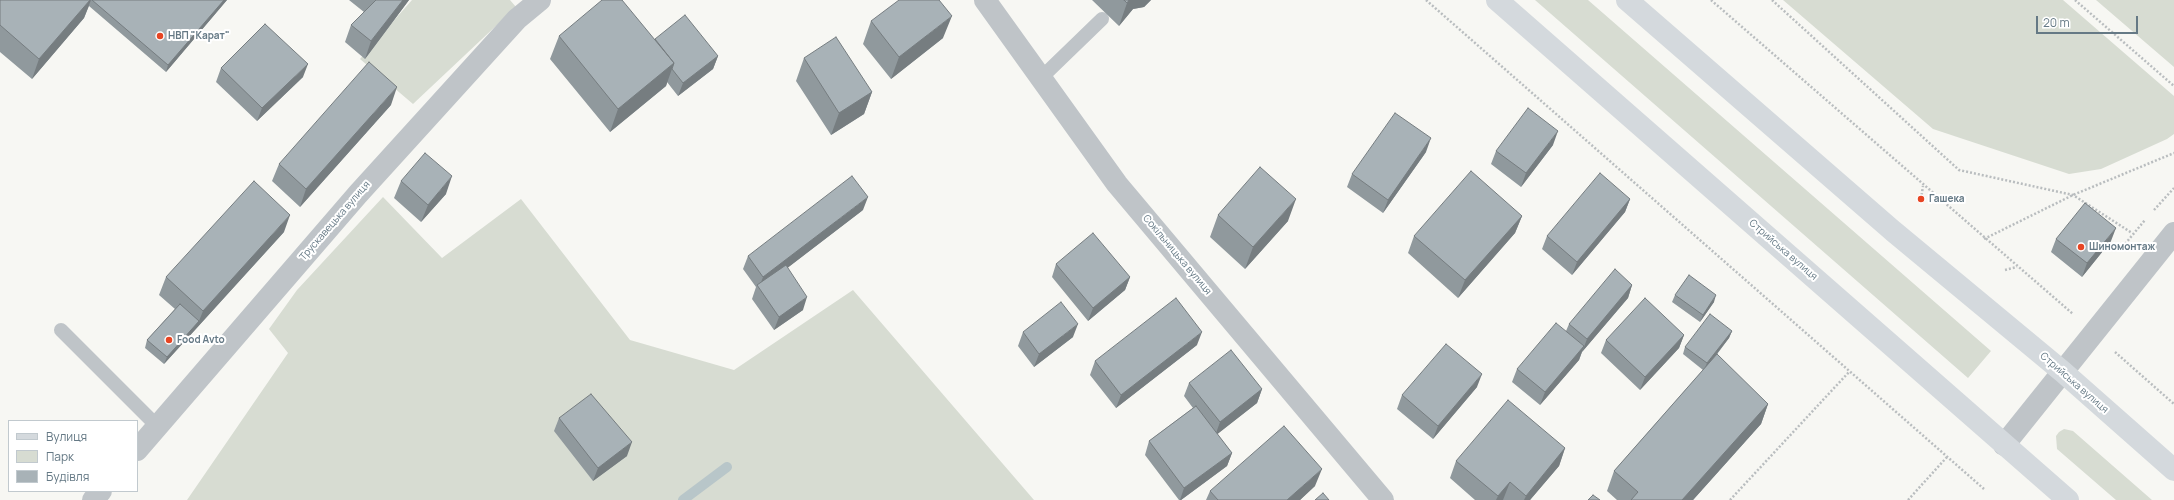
<!DOCTYPE html>
<html>
<head>
<meta charset="utf-8">
<style>
  body { margin:0 }
  #map { position:relative; width:2174px; height:500px; overflow:hidden; background:#f7f7f3; font-family:Manrope,sans-serif }
  canvas { display:block }
  .legend { position:absolute; left:8px; top:420px; width:130px; height:72px; box-sizing:border-box; background:#fff; border:1px solid #c1c9ce; margin:0; padding:5px 7px; list-style:none; font-size:12px; color:#657985 }
  .legend li { display:flex; align-items:center; gap:8px; height:20px }
  .legend b { width:20px; border:1px solid #c1c9ce }
  .scale { position:absolute; left:2036px; top:16px; width:102px; height:18px; box-sizing:border-box; border:2px solid #657985; border-top:0; padding-left:5px; font-size:12px; line-height:14px; white-space:nowrap; color:#657985; -webkit-text-stroke:3px #fff; paint-order:stroke }
</style>
</head>
<body>
<div id="map">
<canvas width="2174" height="500"></canvas>
<ul class="legend">
<li><b style="height:5px;background:#d4d9dd"></b>Вулиця</li>
<li><b style="height:11px;background:#d7dcd2"></b>Парк</li>
<li><b style="height:11px;background:#a8b2b7"></b>Будівля</li>
</ul>
<div class="scale">20 m</div>
</div>
<script>
const g = document.querySelector('canvas').getContext('2d');
g.lineJoin = 'round';
function fill(path, color) {
  g.fillStyle = color;
  g.fill(path, 'evenodd');
}
function shape(rows) {
  const path = new Path2D();
  for (const r of rows) {
    path.moveTo(r[0], r[1]);
    for (let i = 2; i < r.length; i += 2) path.lineTo(r[i], r[i + 1]);
  }
  return path;
}
function trace(path, color, width, dash) {
  g.strokeStyle = color;
  g.lineWidth = width;
  g.lineCap = dash ? 'butt' : 'round';
  g.setLineDash(dash || []);
  g.stroke(path);
}
function write(font, color, halo, rows, align = 'center') {
  g.font = font + ' Manrope,sans-serif';
  g.lineWidth = 4;
  g.setLineDash([]);
  g.textBaseline = 'middle';
  g.strokeStyle = halo;
  g.fillStyle = color;
  for (const [text, x, y, turn = 0] of rows) {
    g.save();
    g.translate(x, y);
    g.rotate((+turn || 0) * Math.PI / 180);
    g.textAlign = isNaN(turn) ? turn : align;
    if (halo) g.strokeText(text, 0, 0);
    g.fillText(text, 0, 0);
    g.restore();
  }
}
fill(shape([
  [412,0,510,0,516,7,413,104,360,59],
  [1535,0,1588,0,1991,351,1968,378],
  [1783,0,2063,0,2174,96,2174,134,2167,139,2101,169,2069,174,1933,129],
  [2096,0,2174,0,2174,67],
  [383,197,442,258,521,199,630,340,734,370,853,290,1034,500,187,500,288,353,269,329,297,290],
  [2064,429,2073,431,2152,500,2116,500,2057,449,2056,436,2059,432]
]), '#d7dcd2');
trace(shape([
  [683,500,727,467]
]), '#b8c6c9', 10);
trace(shape([
  [1426,0,1984,489],
  [1711,0,2073,314],
  [1772,0,1959,170,2073,195,2132,233],
  [2075,0,2174,86],
  [1921,199,1923,186],
  [2154,210,2174,188],
  [1984,239,2073,195,2174,153],
  [2120,250,2145,220],
  [2005,270,2017,267],
  [2115,352,2174,404],
  [1730,500,1849,372],
  [1908,500,1947,457]
]), '#b9bdbf', 2.5, [2, 2]);
trace(shape([
  [1041,78,1102,19],
  [61,330,158,427]
]), '#bfc4c8', 14);
trace(shape([
  [985,0,1117,184,1383,500],
  [2004,445,2174,233]
]), '#bfc4c8', 22);
trace(shape([
  [137,450,358,194,517,19,540,0],
  [93,500,101,491]
]), '#bfc4c8', 22);
trace(shape([
  [1497,0,2068,500],
  [1627,0,1893,231,2063,372,2174,470]
]), '#d4d9dd', 22);
fill(shape([
  [0,0,227,0,166,72,89,6,84,18,32,79,0,52],
  [349,0,409,0,365,59,345,42,351,25,364,12],
  [1092,0,1151,0,1144,7,1133,9,1119,26],
  [871,21,943,38,891,79,863,44],
  [559,36,655,39,718,56,713,69,678,96,667,82,666,86,610,132,550,59],
  [804,58,872,92,864,114,831,135,796,81],
  [221,68,303,77,257,121,216,82],
  [391,105,300,207,272,181,279,164],
  [1553,145,1521,187,1491,164,1496,151],
  [1426,152,1383,213,1347,187,1352,174],
  [401,181,446,194,421,222,394,198],
  [1630,199,1625,212,1572,275,1542,249,1547,236],
  [863,210,787,268,803,310,774,330,752,299,756,287,743,269,748,256],
  [1218,215,1288,221,1245,269,1210,237],
  [1522,216,1515,233,1458,298,1408,253,1414,236],
  [284,232,164,364,145,348,147,340,175,309,159,295,166,277],
  [2056,239,2111,241,2082,277,2051,252],
  [1056,264,1130,277,1125,290,1088,321,1052,277],
  [1632,285,1628,298,1582,352,1579,360,1540,405,1512,382,1517,369,1566,331,1569,324],
  [1675,295,1714,302,1700,322,1672,302],
  [1732,331,1729,338,1715,357,1768,404,1761,424,1693,500,1617,500,1607,491,1614,471,1703,370,1683,354,1685,347],
  [1023,332,1073,337,1034,367,1018,346],
  [1684,335,1679,348,1640,390,1601,353,1606,340],
  [1197,345,1116,408,1090,375,1095,361],
  [1189,383,1262,389,1257,403,1217,434,1232,453,1227,466,1181,500,1179,500,1145,455,1149,441,1193,408,1184,396],
  [1477,387,1433,439,1397,409,1402,395],
  [559,418,627,456,593,481,554,431],
  [1565,448,1559,466,1530,500,1475,500,1450,478,1456,461],
  [1315,486,1300,500,1206,500,1210,491]
]), '#90999d');
fill(shape([
  [90,0,91,0,84,18,32,79,39,59],
  [224,0,227,0,166,72,168,65],
  [403,0,409,0,365,59,371,41],
  [1129,0,1151,0,1144,7,1133,9,1119,26,1127,3],
  [952,16,943,38,891,79,899,57],
  [718,56,713,69,678,96,683,83],
  [674,63,666,86,610,132,618,109],
  [308,64,303,77,257,121,262,108],
  [397,87,391,105,300,207,306,189],
  [872,92,864,114,831,135,839,113],
  [1558,131,1553,145,1521,187,1526,173],
  [1431,138,1426,152,1383,213,1388,200],
  [452,176,446,194,421,222,428,205],
  [868,197,863,210,760,289,759,288,763,277],
  [1296,199,1288,221,1245,269,1253,247],
  [1630,199,1625,212,1572,275,1577,262],
  [290,215,284,232,164,364,167,357,199,321,203,311],
  [1522,216,1515,233,1458,298,1465,280],
  [2116,228,2111,241,2082,277,2087,263],
  [1130,277,1125,290,1088,321,1093,308],
  [1632,285,1628,298,1582,352,1587,339],
  [1716,295,1714,302,1700,322,1703,315],
  [807,297,803,310,774,330,779,317],
  [1078,324,1073,337,1034,367,1039,354],
  [1732,331,1729,338,1704,370,1707,363],
  [1202,332,1197,345,1116,408,1121,395],
  [1684,335,1679,348,1640,390,1645,377],
  [1584,346,1579,360,1540,405,1545,392],
  [1482,374,1477,387,1433,439,1438,426],
  [1262,389,1257,403,1215,436,1220,422],
  [1768,404,1761,424,1693,500,1682,500],
  [632,442,627,456,593,481,598,468],
  [1565,448,1559,466,1530,500,1524,500,1526,496],
  [1232,453,1227,466,1181,500,1180,500,1184,488],
  [1322,469,1315,486,1300,500,1287,500],
  [1510,482,1503,500,1496,500,1498,496]
]), '#767d80');
const building = shape([
  [0,0,90,0,39,59,0,25,0,0],
  [92,0,224,0,168,65,92,0],
  [376,0,403,0,371,41,351,25,376,0],
  [602,0,622,0,674,63,618,109,559,36,602,0],
  [899,0,939,0,952,16,899,57,871,21,899,0],
  [1124,0,1129,0,1127,3,1124,0],
  [685,15,718,56,683,83,672,69,674,63,655,39,685,15],
  [265,24,308,64,262,108,221,68,265,24],
  [836,37,872,92,839,113,804,58,836,37],
  [369,62,397,87,306,189,279,164,369,62],
  [1528,108,1558,131,1526,173,1496,151,1528,108],
  [1395,113,1431,138,1388,200,1352,174,1395,113],
  [425,153,452,176,428,205,401,181,425,153],
  [1260,167,1296,199,1253,247,1218,215,1260,167],
  [1471,171,1522,216,1465,280,1414,236,1471,171],
  [1600,173,1630,199,1577,262,1547,236,1600,173],
  [852,176,868,197,763,277,748,256,852,176],
  [254,181,290,215,203,311,166,277,254,181],
  [2085,203,2116,228,2087,263,2056,239,2085,203],
  [1093,233,1130,277,1093,308,1056,264,1093,233],
  [786,265,807,297,779,317,757,285,786,265],
  [1615,269,1632,285,1587,339,1569,324,1615,269],
  [1689,275,1716,295,1703,315,1675,295,1689,275],
  [1176,298,1202,332,1121,395,1095,361,1176,298],
  [1645,298,1684,335,1645,377,1606,340,1645,298],
  [1061,302,1078,324,1039,354,1023,332,1061,302],
  [180,304,199,321,167,357,147,340,180,304],
  [1710,314,1732,331,1707,363,1685,347,1710,314],
  [1556,323,1584,346,1545,392,1517,369,1556,323],
  [1446,344,1482,374,1438,426,1402,395,1446,344],
  [1231,350,1262,389,1220,422,1189,383,1231,350],
  [1717,354,1768,404,1682,500,1631,500,1638,492,1614,471,1717,354],
  [591,394,632,442,598,468,559,418,591,394],
  [1508,400,1565,448,1526,496,1510,482,1498,496,1456,461,1508,400],
  [1196,406,1232,453,1184,488,1149,441,1196,406],
  [1284,426,1322,469,1287,500,1218,500,1210,491,1284,426],
  [1323,493,1329,500,1315,500,1323,493],
  [1593,495,1600,500,1588,500,1593,495]
]);
fill(building, '#a8b2b7');
trace(building, '#767d80', 1);
for (const [x, y, r, color] of [
  [160,36,4,"#e74523"],
  [1921,199,4,"#e74523"],
  [2081,247,4,"#e74523"],
  [169,340,4,"#e74523"]
]) {
  const dot = new Path2D();
  dot.arc(x, y, r, 0, 2 * Math.PI);
  g.fillStyle = color;
  g.fill(dot);
  trace(dot, '#fff', 1.5);
}
write('bold 10px', '#657985', '#fff', [
  ["НВП \"Карат\"",168,36],
  ["Гашека",1929,199],
  ["Шиномонтаж",2089,247],
  ["Food Avto",177,340]
], 'left');
write('10px', '#657985', '#fff', [
  ["Трускавецька вулиця",335,221,-49],
  ["Стрийська вулиця",1783,250,41],
  ["Сокільницька вулиця",1177,255,50],
  ["Стрийська вулиця",2074,383,41]
]);
</script>
</body>
</html>
